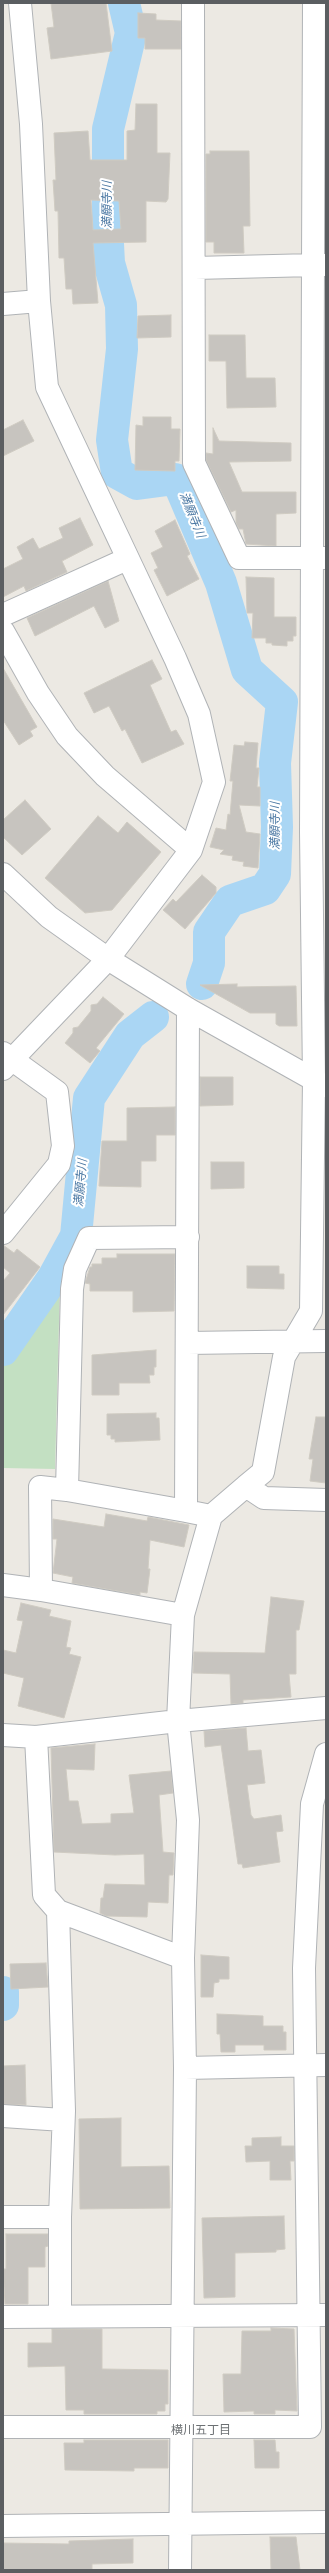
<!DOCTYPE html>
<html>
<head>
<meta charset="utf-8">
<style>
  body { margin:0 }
  #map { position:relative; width:329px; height:2573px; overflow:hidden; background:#ece9e3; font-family:"IBM Plex Sans",sans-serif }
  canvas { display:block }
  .frame { position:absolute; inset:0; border:4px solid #5b5e61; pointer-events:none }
</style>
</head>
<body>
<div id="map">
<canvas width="329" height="2573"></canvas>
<div class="frame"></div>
</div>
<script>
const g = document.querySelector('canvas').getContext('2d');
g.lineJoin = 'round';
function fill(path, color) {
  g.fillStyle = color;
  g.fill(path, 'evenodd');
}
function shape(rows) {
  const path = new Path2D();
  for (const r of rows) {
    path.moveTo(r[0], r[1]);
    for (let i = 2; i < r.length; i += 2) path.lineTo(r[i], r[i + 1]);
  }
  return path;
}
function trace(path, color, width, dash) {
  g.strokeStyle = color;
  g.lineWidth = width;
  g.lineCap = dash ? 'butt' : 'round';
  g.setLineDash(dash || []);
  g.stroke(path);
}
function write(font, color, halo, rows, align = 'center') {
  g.font = font + ' "IBM Plex Sans","Noto Sans JP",sans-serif';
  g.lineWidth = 4;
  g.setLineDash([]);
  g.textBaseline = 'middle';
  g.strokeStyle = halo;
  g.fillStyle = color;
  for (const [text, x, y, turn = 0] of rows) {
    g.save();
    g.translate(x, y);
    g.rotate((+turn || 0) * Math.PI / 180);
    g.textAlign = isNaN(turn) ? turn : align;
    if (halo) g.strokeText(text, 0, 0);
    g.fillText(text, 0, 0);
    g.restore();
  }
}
fill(shape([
  [60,1284,55,1469,3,1468,3,1365]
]), '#c3e0c2');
trace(shape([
  [124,3,131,33,108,129,108,244,109,263,121,305,122,349,112,440,117,473,137,484,175,479,179,484,221,583,247,670,282,702,275,763,277,827,275,874,265,889,230,901,209,932,209,963,202,984],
  [3,1350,53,1278,76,1236,89,1098,130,1035,153,1017],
  [3,1992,3,2005]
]), '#aad6f4', 32);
const building = shape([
  [51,3,106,3,112,51,51,59,47,28,54,27,51,3],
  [138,13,156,14,156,20,181,21,181,49,145,49,145,38,138,38,138,13],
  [136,104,157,104,157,153,170,153,168,199,166,202,146,201,146,242,93,243,98,303,73,304,72,289,66,289,64,258,59,258,58,211,55,211,53,180,56,180,54,133,88,131,90,160,127,160,127,131,135,130,136,104],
  [91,200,119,201,121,229,93,230,91,200],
  [210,151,249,151,250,226,243,226,244,253,214,253,214,242,206,242,206,154,210,154,210,151],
  [171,315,171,337,137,338,138,316,171,315],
  [209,335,245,335,246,378,275,378,276,407,227,408,226,361,209,361,209,335],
  [143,417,171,417,171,429,180,429,179,461,175,461,175,471,135,470,136,425,143,426,143,417],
  [23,420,34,441,3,456,3,430,23,420],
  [213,428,219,441,291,443,291,461,229,462,242,492,296,492,296,513,276,514,276,546,246,544,243,529,239,529,236,523,236,510,231,512,206,460,206,453,213,454,213,428],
  [80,518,93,545,62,561,67,572,26,591,24,586,3,597,3,569,23,559,17,547,33,538,39,549,63,538,59,528,80,518],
  [175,520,190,554,187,556,199,579,167,596,154,570,158,568,151,553,163,547,155,531,175,520],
  [246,577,274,578,274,617,296,617,296,636,293,636,293,641,287,641,287,646,272,645,272,643,266,643,266,638,252,638,253,613,247,613,246,577],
  [108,581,119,621,105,628,94,606,35,636,27,618,108,581],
  [152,660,162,679,150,685,171,732,176,730,184,744,142,763,125,729,122,731,109,706,94,713,84,693,152,660],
  [3,668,37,727,30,731,33,736,19,745,3,720,3,668],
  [245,742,258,743,256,768,259,768,257,787,260,787,260,806,239,805,246,832,260,834,258,868,243,866,244,862,232,860,233,856,220,854,224,850,210,847,216,828,226,830,228,814,230,815,233,781,230,781,234,745,244,746,245,742],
  [25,800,51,829,22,855,3,837,3,820,25,800],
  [98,816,118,833,127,822,161,852,112,910,85,913,45,878,98,816],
  [202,875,216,887,216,893,185,929,163,910,173,899,176,902,202,875],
  [237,984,237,987,296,986,297,1026,279,1026,276,1024,276,1013,250,1013,200,985,237,984],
  [103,997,124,1014,96,1048,100,1051,90,1063,65,1043,73,1033,73,1028,78,1027,91,1011,91,1005,97,1004,103,997],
  [200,1077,233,1077,233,1105,200,1106,200,1077],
  [175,1107,175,1135,156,1135,156,1161,141,1161,141,1187,99,1186,102,1141,127,1141,127,1108,175,1107],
  [211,1162,244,1162,244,1188,211,1189,211,1162],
  [3,1245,14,1253,17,1249,40,1267,3,1315,3,1281,10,1273,3,1267,3,1245],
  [117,1254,175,1254,174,1311,133,1312,133,1291,90,1291,90,1284,85,1283,90,1267,92,1267,92,1264,102,1264,102,1258,117,1258,117,1254],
  [247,1266,279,1266,279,1274,284,1274,284,1289,247,1288,247,1266],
  [156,1350,156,1367,154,1367,154,1375,149,1375,150,1383,119,1383,119,1395,92,1395,92,1355,156,1350],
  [156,1413,156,1418,159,1418,160,1440,115,1442,115,1439,111,1439,111,1435,107,1435,107,1414,156,1413],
  [316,1417,326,1417,326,1483,310,1481,313,1459,309,1459,316,1417],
  [106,1514,147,1521,148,1517,189,1525,184,1547,150,1540,148,1569,150,1569,147,1593,140,1592,140,1595,72,1583,73,1577,53,1573,57,1539,53,1539,53,1519,104,1527,106,1514],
  [271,1597,304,1601,299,1630,296,1630,296,1674,289,1674,291,1697,243,1700,243,1703,231,1704,230,1674,193,1673,194,1652,265,1653,271,1597],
  [21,1603,51,1610,49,1616,71,1621,66,1647,71,1648,69,1654,81,1657,64,1718,18,1706,24,1678,3,1673,3,1650,16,1653,23,1621,17,1620,21,1603],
  [246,1728,248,1751,261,1750,265,1783,247,1785,251,1815,254,1819,281,1815,283,1831,276,1832,280,1862,243,1868,242,1864,238,1864,221,1745,205,1747,204,1731,246,1728],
  [95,1744,94,1770,66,1769,69,1801,78,1801,82,1824,111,1823,111,1814,134,1813,129,1775,171,1771,173,1793,159,1795,163,1852,174,1853,173,1875,169,1875,168,1903,148,1902,147,1917,106,1916,100,1913,101,1898,103,1898,105,1884,145,1885,144,1854,115,1855,54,1852,51,1748,95,1744],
  [201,1955,229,1957,229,1979,219,1979,219,1982,214,1983,213,1997,201,1997,201,1955],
  [46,1963,48,1987,11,1989,10,1964,46,1963],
  [217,2014,263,2016,263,2026,283,2026,283,2032,286,2032,286,2050,264,2050,264,2045,235,2045,235,2052,221,2052,220,2034,217,2034,217,2014],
  [25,2065,26,2105,3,2104,3,2066,25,2065],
  [121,2118,121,2167,169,2166,170,2208,80,2209,79,2119,121,2118],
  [281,2137,281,2146,294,2146,294,2161,290,2161,291,2180,270,2180,270,2161,246,2162,245,2146,252,2146,252,2138,281,2137],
  [284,2216,285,2249,276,2250,276,2252,235,2253,235,2297,204,2298,202,2218,284,2216],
  [6,2234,48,2234,48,2246,45,2247,45,2267,28,2267,28,2304,5,2304,3,2269,6,2269,6,2234],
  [271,2328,294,2329,297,2411,275,2410,275,2414,254,2414,254,2411,224,2412,223,2374,241,2374,242,2331,271,2331,271,2328],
  [52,2329,102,2329,102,2369,168,2370,168,2404,165,2404,165,2411,157,2411,157,2414,84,2414,84,2410,66,2410,65,2366,28,2367,28,2343,52,2343,52,2329],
  [84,2440,168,2440,168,2468,134,2468,134,2471,65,2470,64,2443,84,2443,84,2440],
  [254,2440,275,2440,276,2452,279,2452,279,2468,255,2468,254,2440],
  [270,2537,296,2537,300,2570,271,2570,270,2537],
  [133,2539,133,2563,92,2564,92,2570,3,2570,3,2543,69,2544,69,2541,133,2539]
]);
fill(building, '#c7c4bf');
trace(building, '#cfcbc2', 1);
const minor = shape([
  [193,3,194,463,239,558,326,558],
  [314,3,313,265,326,265],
  [195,268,313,265,311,832,314,1080,311,1311,284,1357,263,1472,246,1486,264,1498,326,1500],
  [3,304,39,301],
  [3,615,127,559],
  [3,631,38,693,67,736,105,776,191,850],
  [3,874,49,917,108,959,188,1009,325,1086],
  [188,1009,186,1511,211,1516],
  [3,1053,57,1092,63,1146,59,1164,3,1233],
  [3,1069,108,959,191,850,214,782,199,714,175,658,47,387,39,301,31,124,20,3],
  [187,1343,326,1341],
  [67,1490,186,1511],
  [3,1585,41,1590,40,1487,67,1490,72,1289,75,1269,89,1238,188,1237],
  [41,1590,183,1615],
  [3,1735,36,1737,178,1721,183,1615,211,1516,246,1486],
  [36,1737,44,1895,58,1911,64,2111,60,2217,60,2316],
  [58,1911,183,1958],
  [185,2068,326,2065],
  [3,2116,63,2120],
  [3,2217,60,2217],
  [3,2317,326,2315],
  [3,2427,310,2427,304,1968,312,1804,326,1754],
  [3,2526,326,2522],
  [180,2570,185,2068,183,1958,188,1820,178,1721,326,1708]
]);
trace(minor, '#b0b3b6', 24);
trace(minor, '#fff', 22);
write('italic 12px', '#4b78a3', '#fff', [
  ["満願寺川",108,205,-90],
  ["満願寺川",192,515,68],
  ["満願寺川",276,826,-90],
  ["満願寺川",81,1183,-85]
]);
write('12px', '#6c7073', '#fff', [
  ["横川五丁目",201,2431]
]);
</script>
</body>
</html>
